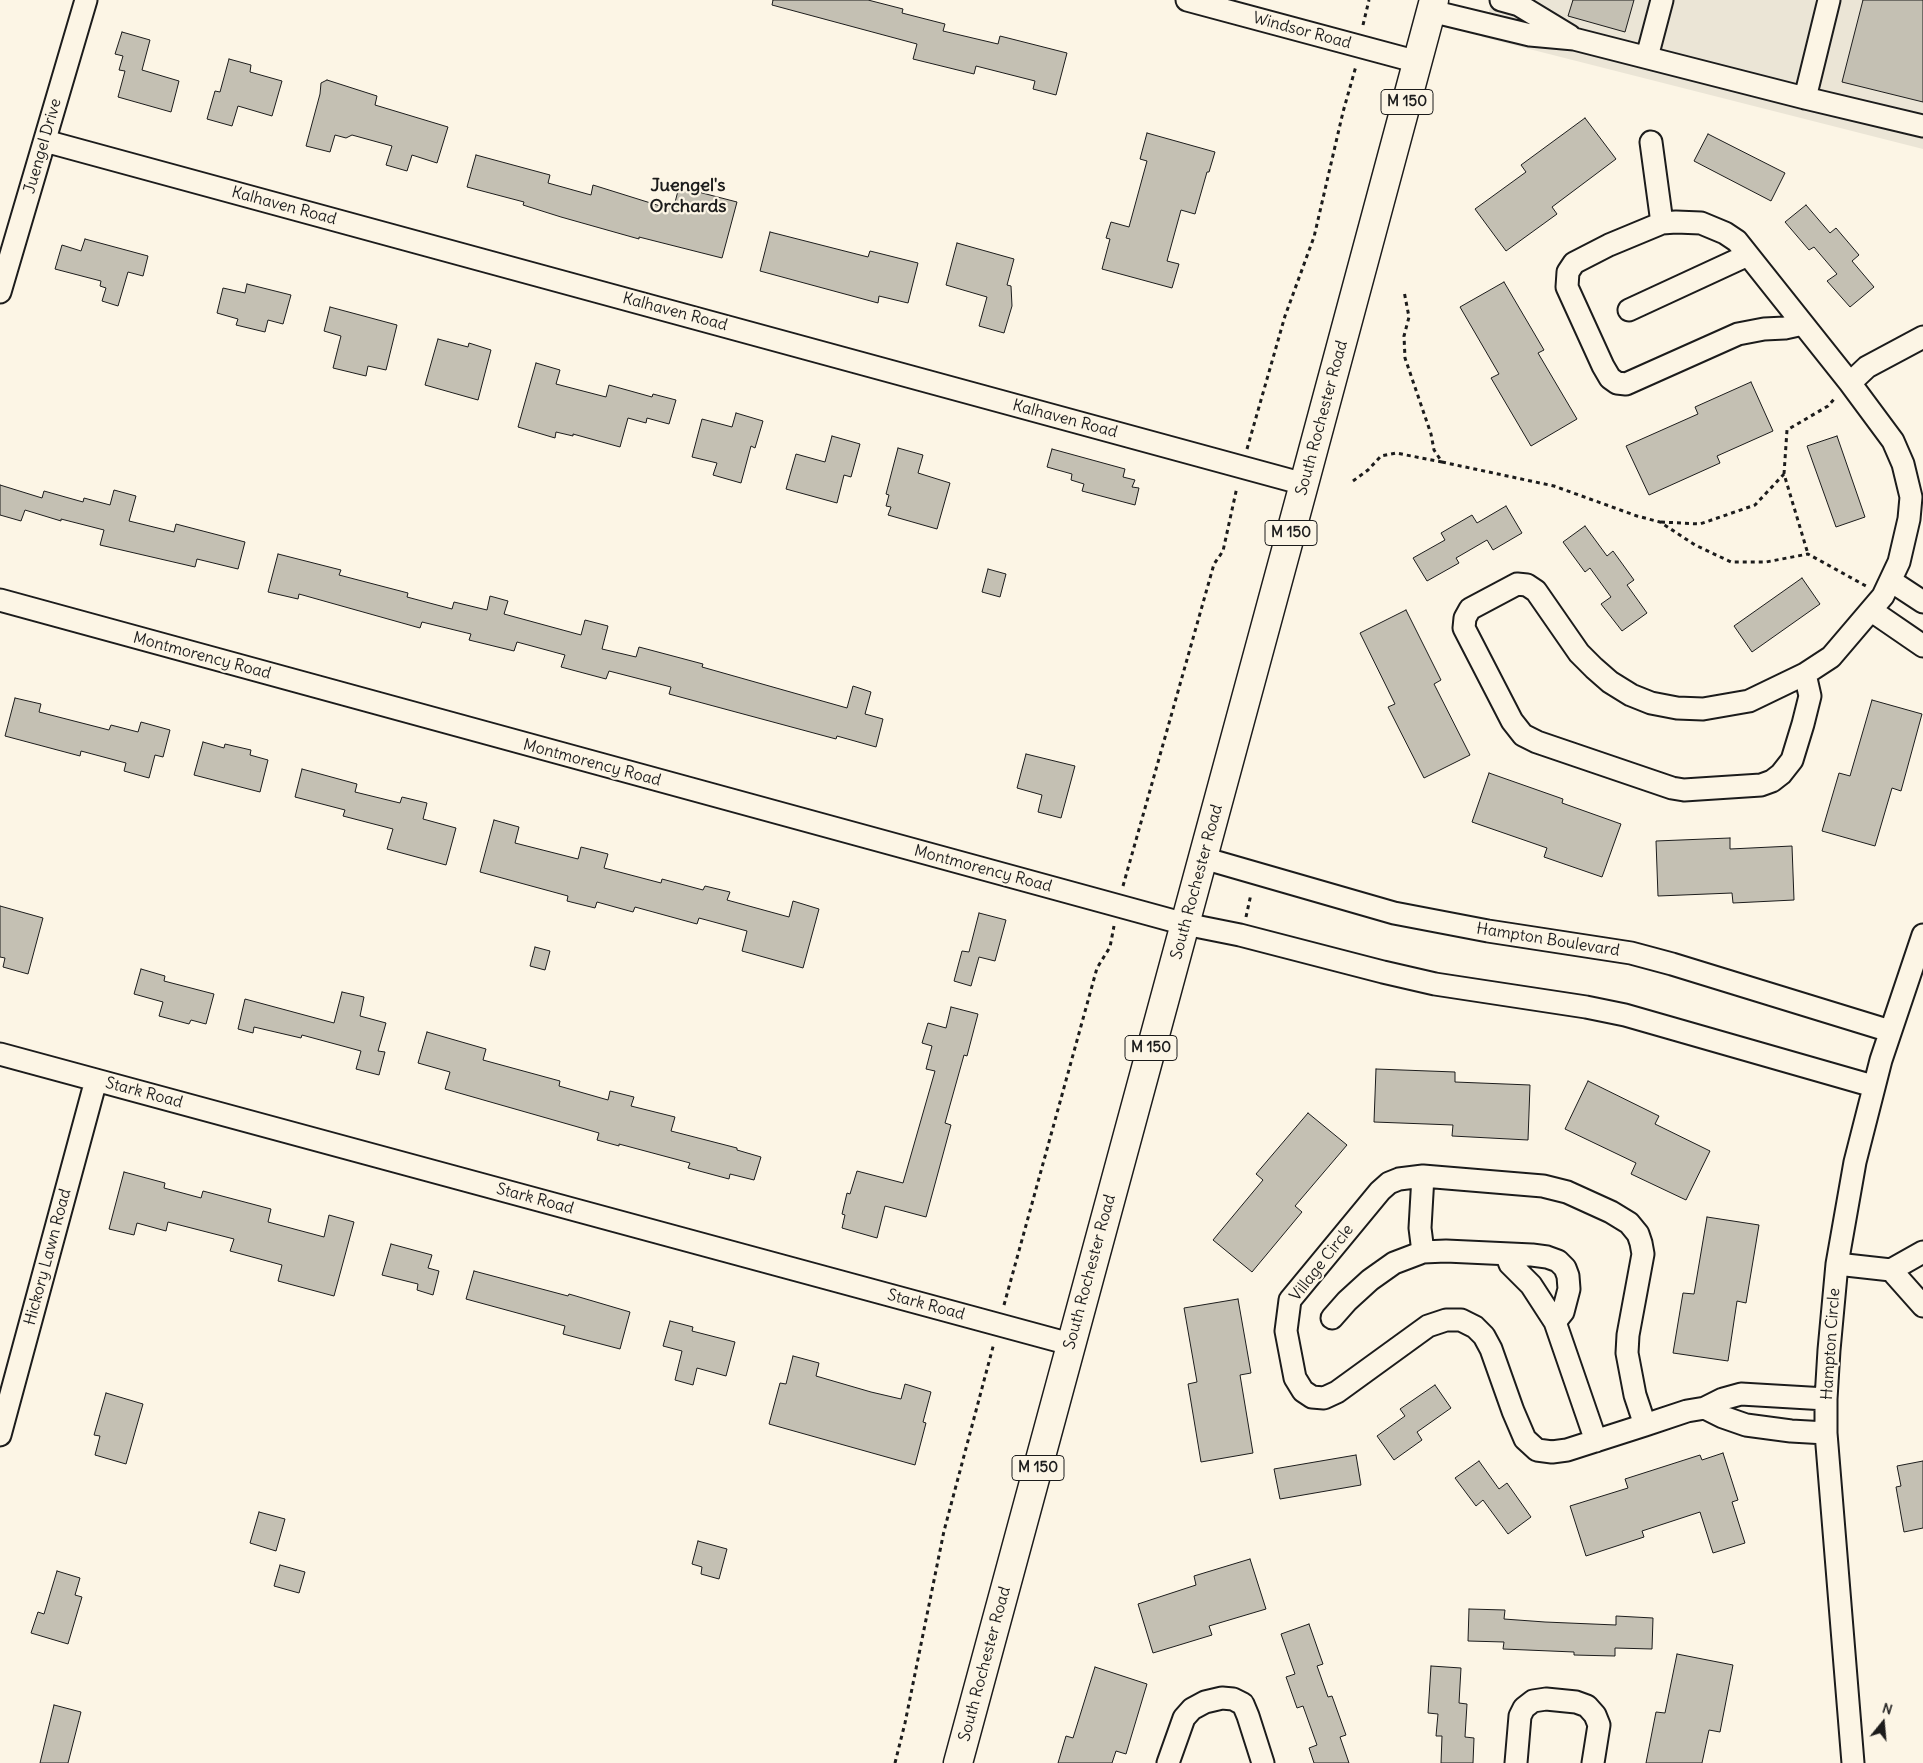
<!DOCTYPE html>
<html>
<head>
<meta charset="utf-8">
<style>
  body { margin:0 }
  #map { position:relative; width:1923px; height:1763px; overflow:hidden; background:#fcf5e5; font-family:Delius,sans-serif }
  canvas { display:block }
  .north { position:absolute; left:1858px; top:1698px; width:50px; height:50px; -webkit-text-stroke:4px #fcf5e5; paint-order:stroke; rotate:17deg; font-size:14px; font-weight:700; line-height:20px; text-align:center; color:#1c1c1c }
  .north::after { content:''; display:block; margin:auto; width:18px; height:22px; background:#1c1c1c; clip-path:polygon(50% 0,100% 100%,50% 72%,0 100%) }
</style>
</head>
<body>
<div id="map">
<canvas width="1923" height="1763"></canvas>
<div class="north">N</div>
</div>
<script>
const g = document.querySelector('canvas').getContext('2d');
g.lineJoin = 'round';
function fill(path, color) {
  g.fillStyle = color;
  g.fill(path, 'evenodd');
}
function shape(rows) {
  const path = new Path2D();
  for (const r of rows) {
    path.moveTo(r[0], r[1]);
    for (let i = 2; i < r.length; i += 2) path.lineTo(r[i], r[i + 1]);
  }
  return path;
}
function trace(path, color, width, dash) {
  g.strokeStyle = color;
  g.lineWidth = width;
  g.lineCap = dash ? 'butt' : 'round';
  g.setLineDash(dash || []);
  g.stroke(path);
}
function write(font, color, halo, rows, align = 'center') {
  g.font = font + ' Delius,sans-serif';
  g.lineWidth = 4.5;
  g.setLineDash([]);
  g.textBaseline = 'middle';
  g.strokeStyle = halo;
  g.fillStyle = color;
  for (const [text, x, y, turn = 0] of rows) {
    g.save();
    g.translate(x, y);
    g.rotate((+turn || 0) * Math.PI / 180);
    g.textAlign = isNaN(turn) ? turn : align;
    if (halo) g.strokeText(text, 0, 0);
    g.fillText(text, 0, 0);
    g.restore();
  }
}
fill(shape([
  [1492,0,1923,0,1923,149,1482,37]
]), '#ebe5d6');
const building = shape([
  [773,0,868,0,903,9,902,13,945,24,943,31,998,44,1000,36,1067,53,1056,95,1033,89,1035,81,976,66,974,74,913,59,917,44,772,5,773,0],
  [1573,0,1634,0,1625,32,1568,16,1573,0],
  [1863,0,1923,0,1923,102,1842,82,1863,0],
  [122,32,150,40,142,70,179,81,171,112,118,97,125,71,119,70,123,56,115,54,122,32],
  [229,59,251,65,250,72,282,81,272,116,238,106,232,126,207,119,215,91,220,92,229,59],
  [327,80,377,96,375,105,448,127,437,163,412,155,407,171,386,165,392,146,352,135,346,138,335,135,330,152,306,146,320,94,321,83,327,80],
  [1585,118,1616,159,1552,207,1557,214,1506,251,1475,209,1526,172,1521,165,1585,118],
  [1147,133,1215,152,1209,172,1207,172,1195,214,1181,210,1167,261,1179,264,1172,288,1102,269,1110,239,1106,238,1111,222,1129,227,1147,161,1140,159,1147,133],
  [1708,134,1785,173,1771,201,1694,161,1708,134],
  [476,155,550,175,548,183,591,195,593,185,673,210,679,187,737,202,722,258,639,237,639,239,561,217,523,205,524,202,467,187,476,155],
  [1806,205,1830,233,1836,228,1859,255,1852,261,1874,287,1850,307,1827,281,1837,274,1814,247,1809,250,1785,222,1806,205],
  [770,232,868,257,870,251,918,263,908,303,879,296,878,303,760,271,770,232],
  [85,239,148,256,143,276,128,272,118,306,102,301,106,288,100,286,101,281,55,269,62,245,81,251,85,239],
  [957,243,1014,259,1007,285,1011,286,1012,306,1004,333,979,326,987,297,946,285,957,243],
  [1504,282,1544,350,1538,353,1577,419,1531,446,1491,378,1499,374,1460,307,1504,282],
  [247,284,291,295,283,324,268,320,265,332,236,325,238,319,217,313,223,288,245,293,247,284],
  [330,307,397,325,386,370,368,366,366,376,333,368,341,336,324,331,330,307],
  [438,339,468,347,469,343,491,350,478,400,425,385,438,339],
  [536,363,560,370,556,384,606,397,609,385,652,397,653,394,676,400,669,424,647,418,646,423,628,418,620,447,573,434,573,436,556,432,555,438,518,427,536,363],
  [1751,382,1773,431,1717,456,1720,463,1649,495,1626,446,1698,414,1695,407,1751,382],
  [736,413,763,421,755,448,751,446,741,483,713,475,717,463,692,457,702,419,732,427,736,413],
  [832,436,860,444,851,477,844,475,837,503,786,489,796,454,825,462,832,436],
  [1837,436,1865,517,1836,527,1807,446,1837,436],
  [898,448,923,455,918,473,950,483,937,529,888,515,891,507,886,506,889,495,886,494,898,448],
  [1052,449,1125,469,1123,477,1135,480,1132,487,1139,488,1135,505,1082,491,1084,484,1071,480,1072,474,1047,467,1052,449],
  [0,485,42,498,44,491,83,502,84,498,110,505,114,490,136,496,129,521,174,532,176,524,245,542,238,569,197,559,195,567,100,545,104,530,61,519,61,521,25,510,21,521,0,515,0,485],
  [1506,506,1522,533,1493,550,1487,540,1456,558,1459,563,1427,581,1413,558,1445,540,1441,533,1472,515,1477,523,1506,506],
  [1585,526,1607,556,1613,551,1634,580,1627,585,1647,613,1622,631,1601,604,1611,597,1590,568,1585,572,1563,542,1585,526],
  [278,554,341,570,339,575,408,593,407,597,452,609,454,602,487,610,490,596,508,601,504,614,581,635,585,620,608,626,602,649,636,657,639,647,703,664,702,667,847,708,853,686,871,692,865,714,883,719,876,747,837,736,836,739,669,694,671,687,609,671,606,679,561,667,565,655,517,642,514,651,469,640,471,634,422,622,420,628,299,594,298,599,268,592,278,554],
  [988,569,1006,574,1000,597,982,592,988,569],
  [1802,578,1820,604,1752,652,1734,626,1802,578],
  [1406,610,1441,680,1434,684,1470,755,1424,778,1388,707,1395,704,1360,633,1406,610],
  [15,698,41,704,39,712,109,730,111,725,138,732,141,722,170,730,163,757,155,755,149,778,124,771,126,763,81,751,80,756,5,736,15,698],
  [1872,700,1922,714,1901,791,1892,788,1875,846,1822,831,1839,773,1850,776,1872,700],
  [203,742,224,748,225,744,251,750,250,755,268,760,260,792,194,775,203,742],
  [1026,754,1075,766,1061,818,1038,812,1042,795,1017,788,1026,754],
  [302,769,357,784,355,792,400,803,402,797,427,803,423,819,456,828,446,865,387,849,393,829,343,816,345,810,295,797,302,769],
  [1489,773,1563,799,1562,803,1621,824,1602,877,1544,857,1547,848,1472,822,1489,773],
  [494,820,519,827,515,843,578,859,581,847,608,854,604,868,661,883,662,879,703,890,705,886,730,892,727,900,789,917,793,901,819,909,803,968,742,951,747,931,699,918,697,924,635,907,633,912,597,902,595,908,567,901,568,896,480,872,494,820],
  [1730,838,1730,849,1792,846,1794,900,1733,903,1732,893,1658,896,1656,841,1730,838],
  [0,906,43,918,28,974,3,967,5,958,0,957,0,906],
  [979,913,1006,920,995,961,979,957,971,986,954,981,962,951,969,952,979,913],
  [535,947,550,951,545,970,530,966,535,947],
  [141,969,165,976,164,981,214,994,206,1024,191,1020,189,1024,159,1016,163,1002,134,994,141,969],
  [342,992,364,997,360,1016,386,1023,378,1051,385,1052,379,1075,356,1069,361,1051,302,1035,301,1038,254,1027,253,1033,238,1029,245,999,334,1023,342,992],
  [951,1007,978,1014,967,1056,964,1055,945,1123,951,1125,926,1217,885,1206,877,1238,842,1228,845,1215,842,1214,847,1193,850,1194,857,1171,903,1183,935,1071,926,1069,932,1046,922,1043,928,1023,946,1028,951,1007],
  [427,1032,486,1049,483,1060,560,1081,559,1086,608,1100,610,1091,634,1097,631,1106,675,1117,671,1131,737,1148,737,1150,761,1157,754,1180,730,1174,729,1179,688,1168,690,1163,619,1144,619,1146,597,1140,599,1133,445,1089,450,1072,418,1063,427,1032],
  [1376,1069,1455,1072,1455,1082,1530,1085,1528,1140,1452,1136,1453,1125,1374,1122,1376,1069],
  [1588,1081,1659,1116,1655,1124,1710,1151,1686,1200,1631,1174,1636,1163,1565,1129,1588,1081],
  [1308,1113,1347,1145,1295,1206,1302,1212,1252,1272,1213,1240,1263,1180,1256,1174,1308,1113],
  [124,1172,165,1183,164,1188,201,1198,203,1191,271,1209,268,1222,324,1237,329,1215,354,1222,334,1296,278,1281,282,1265,230,1251,234,1239,168,1222,166,1231,137,1223,134,1235,109,1229,124,1172],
  [1707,1217,1759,1225,1746,1303,1737,1301,1728,1361,1673,1353,1683,1293,1694,1294,1707,1217],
  [391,1244,432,1255,428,1268,439,1271,433,1295,417,1290,418,1284,382,1275,391,1244],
  [474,1271,568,1296,569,1294,630,1312,620,1349,563,1334,565,1326,466,1299,474,1271],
  [1238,1299,1251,1373,1240,1375,1253,1453,1201,1462,1188,1384,1197,1382,1184,1308,1238,1299],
  [670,1321,693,1327,692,1331,735,1342,726,1376,697,1368,693,1385,675,1380,682,1351,663,1346,670,1321],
  [793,1356,819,1363,816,1376,871,1392,901,1399,905,1384,931,1392,923,1422,926,1423,915,1465,769,1424,780,1383,786,1384,793,1356],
  [1435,1385,1451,1408,1417,1432,1422,1440,1394,1460,1377,1436,1405,1416,1400,1409,1435,1385],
  [106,1393,143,1404,126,1464,95,1455,100,1436,94,1435,106,1393],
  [1723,1453,1738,1500,1732,1502,1745,1543,1713,1553,1700,1512,1642,1531,1644,1537,1586,1556,1570,1506,1628,1488,1625,1479,1700,1455,1702,1460,1723,1453],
  [1356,1455,1361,1485,1280,1499,1274,1469,1356,1455],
  [1479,1461,1499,1489,1507,1483,1531,1517,1508,1534,1483,1500,1476,1506,1455,1478,1479,1461],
  [1923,1461,1923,1528,1904,1532,1896,1487,1901,1486,1897,1466,1923,1461],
  [259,1512,285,1519,276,1551,250,1543,259,1512],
  [698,1541,727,1549,719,1579,701,1574,702,1567,692,1564,698,1541],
  [1250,1559,1266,1609,1209,1626,1212,1635,1153,1653,1138,1604,1196,1585,1194,1576,1250,1559],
  [280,1565,305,1572,299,1593,274,1586,280,1565],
  [57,1571,80,1578,75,1595,82,1597,68,1644,31,1633,38,1612,44,1614,57,1571],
  [1469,1609,1505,1610,1504,1619,1545,1622,1616,1625,1616,1616,1653,1618,1652,1649,1615,1648,1615,1656,1574,1655,1574,1652,1503,1649,1504,1642,1468,1641,1469,1609],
  [1309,1624,1323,1664,1317,1666,1328,1697,1332,1696,1346,1735,1340,1737,1349,1763,1314,1763,1309,1748,1317,1745,1303,1706,1297,1708,1286,1677,1295,1674,1281,1634,1309,1624],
  [1677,1654,1733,1665,1720,1732,1709,1730,1702,1763,1646,1763,1656,1712,1665,1713,1677,1654],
  [1431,1666,1461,1668,1459,1703,1467,1704,1465,1737,1474,1738,1473,1763,1441,1763,1442,1736,1436,1736,1438,1714,1428,1713,1431,1666],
  [1095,1667,1147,1684,1126,1754,1116,1751,1112,1763,1058,1763,1066,1736,1073,1738,1095,1667],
  [54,1705,81,1712,68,1763,40,1763,54,1705]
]);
fill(building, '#c4c0b3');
trace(building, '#1c1c1c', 1);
const minor = shape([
  [1187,0,1418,62],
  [1501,0,1519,5,1570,36],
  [1431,11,1530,35,1574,39,1805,98,1923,126],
  [1647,57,1662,0],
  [1805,98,1829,0],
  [45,141,1304,484],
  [1651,142,1662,223],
  [0,292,86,0],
  [1629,310,1748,255],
  [1803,324,1785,328,1764,329,1738,334,1626,384,1617,383,1610,378,1603,366,1567,287,1568,272,1574,263,1609,245,1662,223,1676,222,1701,223,1725,233,1737,241,1850,383,1893,441,1903,464,1911,497,1909,519,1899,562,1883,596,1831,657,1805,674,1749,701,1703,709,1677,708,1651,703,1631,695,1610,682,1594,668,1579,653,1536,591,1527,585,1517,584,1470,609,1465,618,1464,628,1512,721,1523,735,1537,742,1672,788,1684,790,1761,785,1772,781,1781,774,1792,760,1803,724,1810,696,1805,674],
  [1850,383,1867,367,1923,337],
  [1891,581,1923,602],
  [0,600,1185,924,1240,935,1383,972,1435,984,1586,1007,1625,1015,1873,1086],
  [1872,611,1923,646],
  [1203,858,1394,913,1488,931,1631,953,1672,964,1890,1031],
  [0,1054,1070,1344],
  [1423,1176,1420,1228,1423,1252],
  [1506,1254,1510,1264,1531,1285,1555,1322,1596,1441],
  [1837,1264,1891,1270,1923,1252],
  [1891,1270,1923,1306],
  [1332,1318,1347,1301,1370,1280,1394,1263,1423,1252,1446,1251,1532,1255,1547,1257,1558,1261,1565,1268,1568,1276,1569,1289,1563,1312,1555,1322],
  [1705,1408,1723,1417,1746,1425,1791,1431,1826,1433],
  [1645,1425,1635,1395,1627,1353,1628,1335,1643,1254,1641,1243,1638,1234,1629,1223,1611,1212,1567,1192,1543,1186,1423,1176,1399,1179,1389,1183,1380,1191,1290,1300,1286,1331,1295,1378,1303,1391,1312,1397,1324,1398,1337,1392,1428,1326,1446,1320,1461,1320,1475,1327,1484,1336,1491,1349,1513,1411,1525,1439,1537,1450,1552,1452,1567,1450,1645,1425,1687,1411,1705,1408,1723,1399,1741,1394,1826,1399],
  [0,1435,96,1080],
  [1168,1763,1184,1718,1192,1709,1205,1702,1222,1698,1233,1699,1243,1704,1248,1716,1263,1763],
  [1516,1763,1520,1716,1524,1708,1533,1701,1546,1699,1576,1702,1587,1706,1595,1715,1599,1725,1593,1763],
  [1853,1763,1826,1433,1826,1399,1829,1350,1837,1264,1855,1162,1881,1060,1923,935]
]);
const major = shape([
  [958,1763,1304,484,1434,0]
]);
trace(minor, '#1c1c1c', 25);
trace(major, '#1c1c1c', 31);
trace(shape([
  [1363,25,1369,0],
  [1247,449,1285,316,1314,237,1343,112,1356,66],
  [1442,462,1554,486,1637,516,1660,522,1695,545,1731,562,1766,562,1808,554,1866,586],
  [1784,474,1787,430,1828,406,1835,398],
  [1353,481,1368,470,1381,456,1396,453,1442,462,1434,450,1431,434,1405,358,1404,336,1409,317,1404,291],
  [1661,522,1700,524,1755,505,1784,474,1808,554],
  [1123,886,1214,564,1223,551,1237,487],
  [1246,917,1251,894],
  [1004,1305,1097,968,1110,947,1114,926],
  [895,1763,905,1723,944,1531,994,1343]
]), '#1c1c1c', 3, [4, 4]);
trace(minor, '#fcf5e5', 21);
trace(major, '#fcf5e5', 28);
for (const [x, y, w] of [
  [1407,102,52],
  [1291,533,52],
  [1151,1048,52],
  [1038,1468,52]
]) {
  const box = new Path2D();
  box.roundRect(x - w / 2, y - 12.5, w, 25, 4);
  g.fillStyle = '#fcf5e5';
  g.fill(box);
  trace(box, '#1c1c1c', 1);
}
write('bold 15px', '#1c1c1c', null, [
  ["M 150",1407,102],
  ["M 150",1291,533],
  ["M 150",1151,1048],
  ["M 150",1038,1468]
]);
write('16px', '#1c1c1c', '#fcf5e5', [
  ["Windsor Road",1302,31,15],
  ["Juengel Drive",43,146,-74],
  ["Kalhaven Road",284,206,15],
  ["Kalhaven Road",675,312,15],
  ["South Rochester Road",1322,418,-75],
  ["Kalhaven Road",1065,419,15],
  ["Montmorency Road",202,656,15],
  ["Montmorency Road",592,763,15],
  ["Montmorency Road",983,869,15],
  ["South Rochester Road",1197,882,-75],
  ["Hampton Boulevard",1548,940,9],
  ["Stark Road",144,1093,15],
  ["Stark Road",535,1199,15],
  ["Hickory Lawn Road",48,1257,-75],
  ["Village Circle",1322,1263,-52],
  ["South Rochester Road",1090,1272,-75],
  ["Stark Road",926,1305,15],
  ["Hampton Circle",1831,1344,-86],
  ["South Rochester Road",985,1664,-75]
]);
write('bold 18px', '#1c1c1c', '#fcf5e5', [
  ["Juengel's",688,186],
  ["Orchards",688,207]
]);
</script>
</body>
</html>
